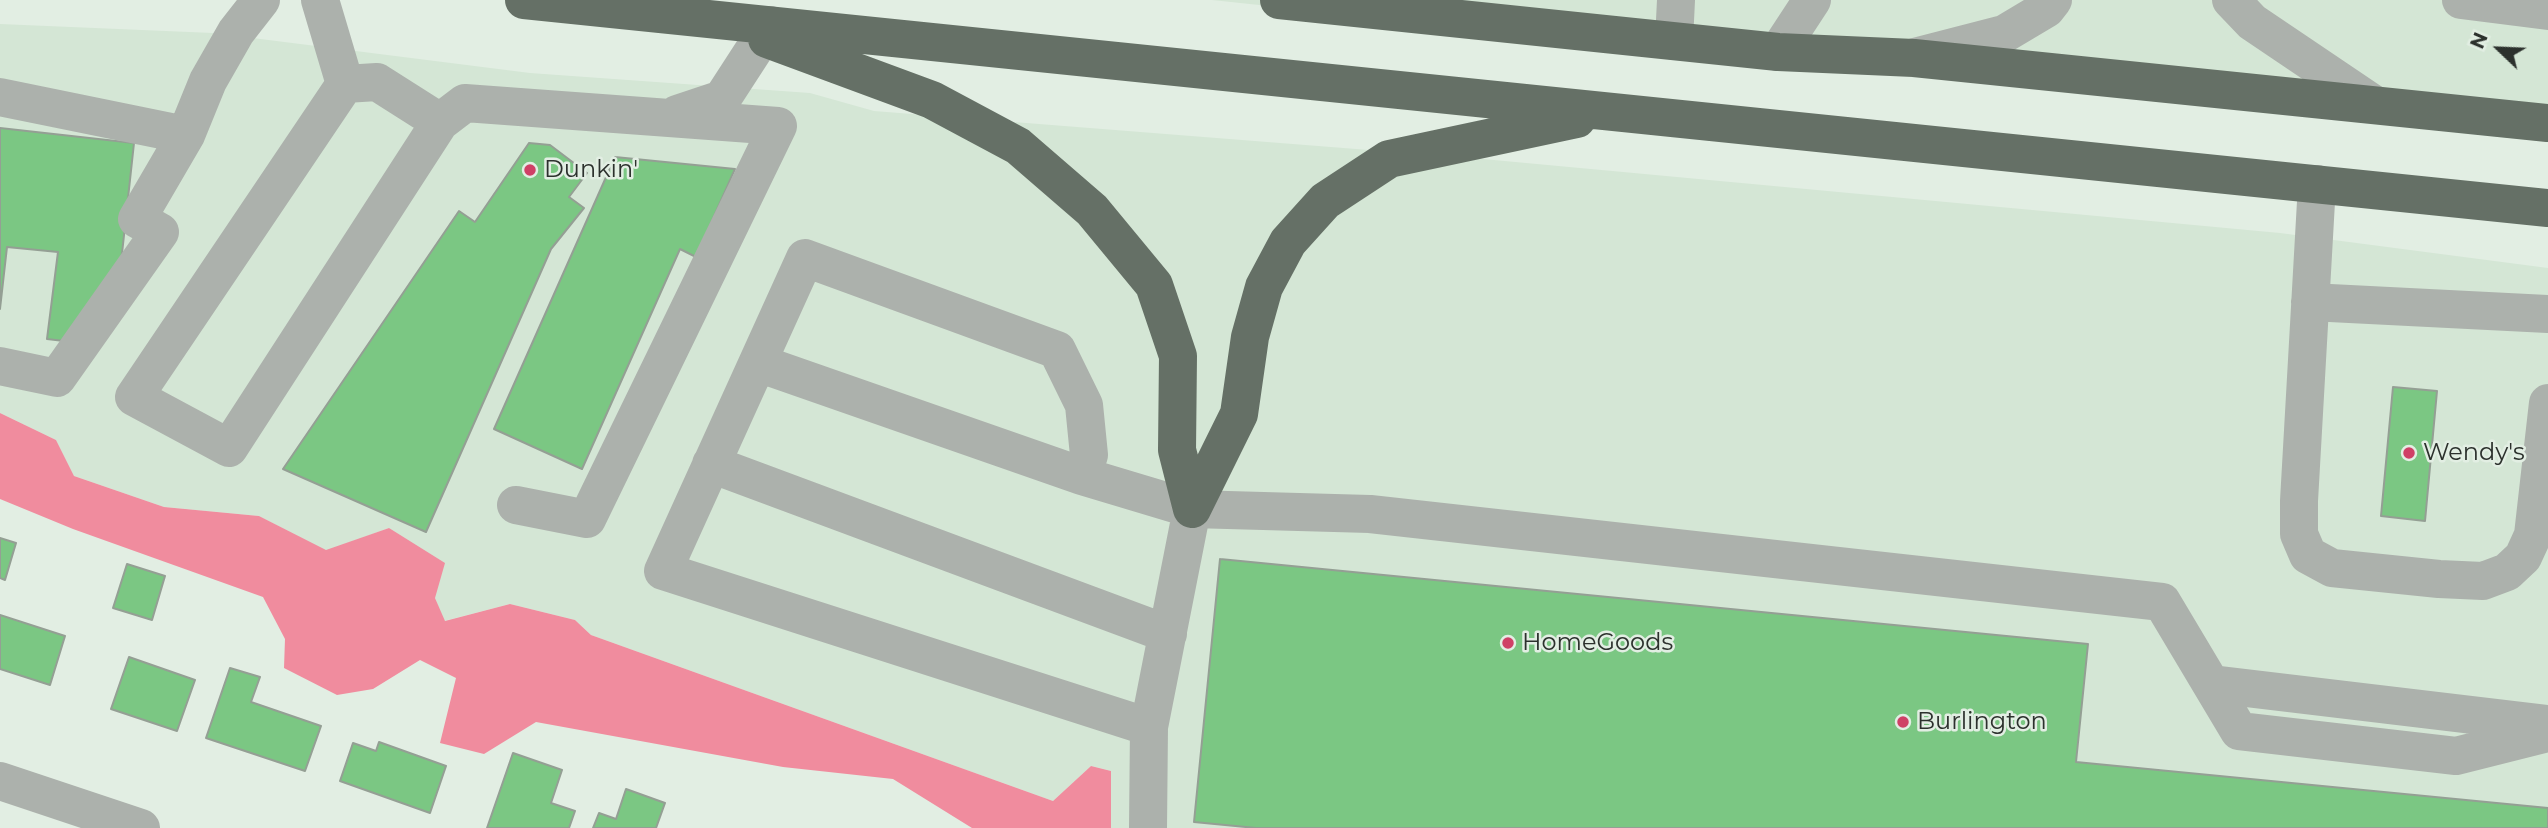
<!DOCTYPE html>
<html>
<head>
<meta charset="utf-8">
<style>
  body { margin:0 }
  #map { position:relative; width:2548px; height:828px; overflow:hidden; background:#e2eee3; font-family:Montserrat,sans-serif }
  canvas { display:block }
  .north { position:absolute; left:2464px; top:14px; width:70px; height:70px; -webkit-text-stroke:5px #e2eee3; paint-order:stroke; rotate:293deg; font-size:19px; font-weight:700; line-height:28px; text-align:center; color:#2c312d }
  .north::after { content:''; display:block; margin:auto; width:24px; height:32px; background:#2c312d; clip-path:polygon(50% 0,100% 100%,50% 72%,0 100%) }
</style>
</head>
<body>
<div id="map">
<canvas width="2548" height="828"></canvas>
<div class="north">N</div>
</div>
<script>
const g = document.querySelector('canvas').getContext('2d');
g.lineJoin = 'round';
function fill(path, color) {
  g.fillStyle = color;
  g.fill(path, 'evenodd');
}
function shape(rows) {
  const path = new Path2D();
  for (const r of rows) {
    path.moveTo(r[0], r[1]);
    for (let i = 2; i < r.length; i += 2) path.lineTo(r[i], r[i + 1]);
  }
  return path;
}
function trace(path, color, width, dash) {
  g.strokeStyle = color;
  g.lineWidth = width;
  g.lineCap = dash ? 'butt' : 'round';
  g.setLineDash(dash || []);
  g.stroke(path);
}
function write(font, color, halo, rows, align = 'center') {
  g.font = font + ' Montserrat,sans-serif';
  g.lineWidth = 5;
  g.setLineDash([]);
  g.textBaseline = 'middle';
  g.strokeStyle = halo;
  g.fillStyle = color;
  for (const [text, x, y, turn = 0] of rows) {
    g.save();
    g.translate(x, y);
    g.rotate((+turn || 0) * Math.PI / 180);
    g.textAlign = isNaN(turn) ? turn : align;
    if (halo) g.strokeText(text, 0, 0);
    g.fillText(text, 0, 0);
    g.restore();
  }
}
fill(shape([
  [1212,0,2548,0,2548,142],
  [0,24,213,33,530,73,810,93,874,111,1483,159,2280,233,2548,268,2548,828,1111,828,1111,771,1091,766,1053,801,591,635,575,620,510,604,444,621,435,598,389,528,326,551,259,516,164,507,74,476,56,440,0,413]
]), '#d4e6d5');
fill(shape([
  [0,413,56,440,74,476,164,507,259,516,326,550,389,528,445,563,435,598,445,621,510,604,575,620,591,635,1053,801,1091,766,1111,771,1111,828,972,828,893,779,783,767,536,722,484,754,440,743,456,678,420,660,373,689,337,695,284,668,285,639,263,597,73,529,0,499]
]), '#f08c9e');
const building = shape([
  [0,128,134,143,120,272,64,341,47,339,58,252,7,247,0,309,0,128],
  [529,143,550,145,587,173,569,197,584,208,551,249,426,532,283,469,459,211,475,222,529,143],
  [615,157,735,169,696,257,680,249,582,469,494,429,615,157],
  [2393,387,2437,391,2425,521,2381,516,2393,387],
  [0,538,16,543,5,580,0,578,0,538],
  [1220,559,2088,644,2076,762,2548,808,2548,828,1256,828,1194,822,1220,559],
  [127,564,165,576,152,620,113,608,127,564],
  [0,615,65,636,50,685,0,669,0,615],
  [129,657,195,680,177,731,111,709,129,657],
  [230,668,260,677,251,702,321,726,305,771,206,738,230,668],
  [379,742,446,766,430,813,340,781,353,743,376,751,379,742],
  [513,753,562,770,551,803,575,811,569,828,487,828,513,753],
  [626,789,665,803,656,828,593,828,599,813,616,819,626,789]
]);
fill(building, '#7bc783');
trace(building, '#949f94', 2);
trace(shape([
  [320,0,345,84],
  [2231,0,2252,22,2375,105],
  [2461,0,2548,11],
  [1674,41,1676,0],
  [1778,52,1812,0],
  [1915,57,2004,34,2046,9,2053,0],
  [377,82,440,122,229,448,134,397,345,84,377,82],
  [0,97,186,135],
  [677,114,722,99,770,25],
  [440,122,465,103,778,126,587,519,516,505],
  [2317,184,2299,501,2299,534,2308,555,2332,568,2439,579,2483,581,2507,572,2523,557,2533,535,2548,403],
  [2310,302,2548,314],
  [758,363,1082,476],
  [0,366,57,378,160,232,137,219,186,135,208,81,236,32,261,0],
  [711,464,1168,634],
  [2212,684,2547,724],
  [1149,727,1192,509],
  [0,781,141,828],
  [1148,828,1149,727,663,571,805,258,1057,350,1084,405,1089,455,1082,476,1192,509,1370,514,2162,602,2239,731,2456,756,2548,733]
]), '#acb1ac', 38);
trace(shape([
  [524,0,2548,208],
  [1279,0,1778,52,1914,58,2548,123],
  [767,39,932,100,1018,146,1092,210,1154,285,1178,356,1177,450,1192,509],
  [1192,509,1239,414,1250,337,1264,287,1288,242,1325,201,1389,159,1577,119]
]), '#657066', 38);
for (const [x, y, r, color] of [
  [530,170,7,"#cf4066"],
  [2409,453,7,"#cf4066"],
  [1508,643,7,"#cf4066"],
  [1903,722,7,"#cf4066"]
]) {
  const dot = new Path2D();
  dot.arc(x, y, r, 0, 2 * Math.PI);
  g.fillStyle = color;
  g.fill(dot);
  trace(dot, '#e2eee3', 2.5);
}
write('24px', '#2c312d', '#e2eee3', [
  ["Dunkin'",544,170],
  ["Wendy's",2423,453],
  ["HomeGoods",1522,643],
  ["Burlington",1917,722]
], 'left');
</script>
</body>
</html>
